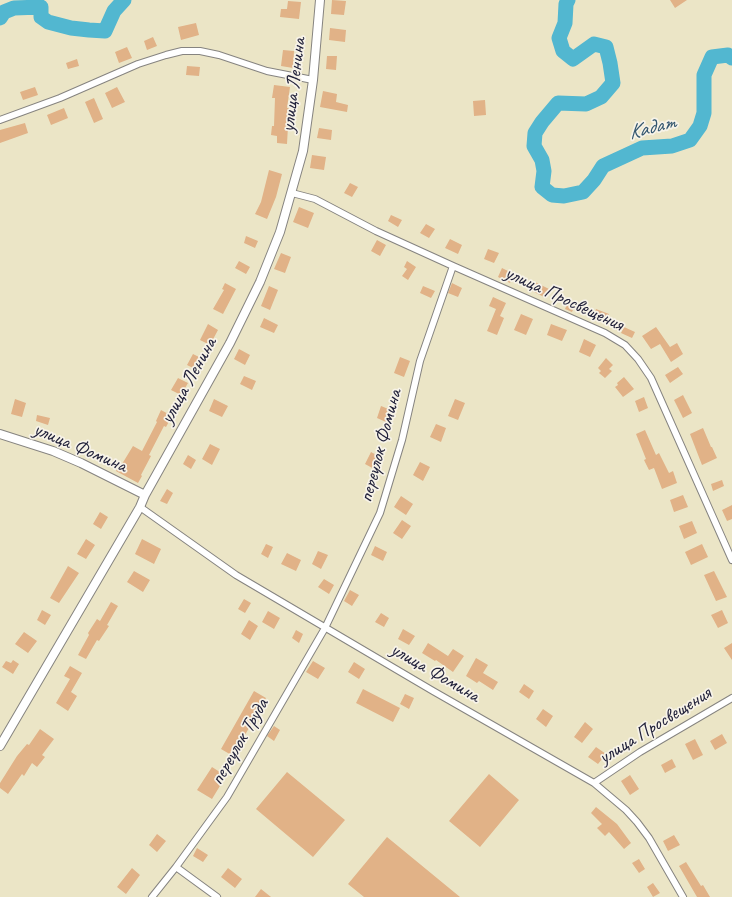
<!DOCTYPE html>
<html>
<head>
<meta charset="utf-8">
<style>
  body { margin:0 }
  canvas { display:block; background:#ebe5c6 }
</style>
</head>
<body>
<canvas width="732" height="897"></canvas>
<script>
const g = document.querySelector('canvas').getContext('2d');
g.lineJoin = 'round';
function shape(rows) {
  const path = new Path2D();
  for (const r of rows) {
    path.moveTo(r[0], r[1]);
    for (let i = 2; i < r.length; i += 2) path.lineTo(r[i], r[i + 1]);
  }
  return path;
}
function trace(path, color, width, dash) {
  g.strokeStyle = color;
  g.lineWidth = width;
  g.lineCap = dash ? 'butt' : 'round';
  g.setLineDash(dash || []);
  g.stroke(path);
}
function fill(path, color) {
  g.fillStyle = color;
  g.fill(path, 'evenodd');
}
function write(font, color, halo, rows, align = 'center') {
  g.font = font + ' Caveat,sans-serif';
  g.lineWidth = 3.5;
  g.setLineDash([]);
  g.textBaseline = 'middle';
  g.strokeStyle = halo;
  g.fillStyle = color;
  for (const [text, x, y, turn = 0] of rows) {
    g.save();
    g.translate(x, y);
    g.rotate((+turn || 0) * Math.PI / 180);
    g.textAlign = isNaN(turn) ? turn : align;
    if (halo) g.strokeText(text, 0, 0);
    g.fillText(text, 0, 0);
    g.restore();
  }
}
trace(shape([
  [568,0,566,4,565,23,559,38,563,51,573,59,594,44,606,47,610,63,613,83,601,97,586,104,558,103,542,122,535,133,534,146,542,160,544,171,542,187,552,195,564,196,583,192,594,180,603,166,642,148,672,146,690,140,700,126,704,113,704,75,712,57,728,55,732,58],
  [0,18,4,12,14,8,41,7,41,17,48,22,71,28,89,30,105,31,114,11,124,0]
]), '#52b7d0', 15);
fill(shape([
  [332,0,346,1,344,15,331,14],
  [670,0,687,0,675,8],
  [288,1,301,2,299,19,280,17,281,9,287,9],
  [196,23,199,35,181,40,178,27],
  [330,28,346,30,345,42,329,40],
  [153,37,157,46,147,50,144,41],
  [127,47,132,58,119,63,115,52],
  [283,50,294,51,293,68,281,66],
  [327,56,337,56,336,70,326,69],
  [77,59,79,66,68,69,66,63],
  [187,66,200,67,199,76,186,75],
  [274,85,290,87,287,108,289,108,287,144,277,143,277,136,271,135,272,126,274,126,275,98,272,98],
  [35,87,38,95,23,100,20,92],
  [117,87,125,102,112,108,105,93],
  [323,91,337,94,336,102,348,105,347,112,320,107],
  [94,98,103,119,94,123,85,102],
  [485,100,486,115,474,116,473,101],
  [64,108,68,118,51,125,47,115],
  [25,123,28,133,0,143,0,130],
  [319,128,332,130,331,140,317,138],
  [312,155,326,157,324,170,310,168],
  [269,170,282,174,276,197,267,219,255,214,261,202],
  [350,183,358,187,352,197,344,193],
  [299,207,314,213,308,228,293,222],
  [391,215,402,220,398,227,388,221],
  [426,224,435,229,429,238,420,233],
  [246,236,258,241,255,248,244,243],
  [450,239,462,245,458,254,445,248],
  [377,240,386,245,380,256,371,251],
  [488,249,499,253,494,263,484,259],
  [281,253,291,257,285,273,274,269],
  [239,261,250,267,246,274,235,268],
  [407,261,416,267,408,280,402,276,407,269,404,267],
  [502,268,514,274,510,283,498,277],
  [535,282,551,290,546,298,530,290],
  [225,283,236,289,223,314,213,309,224,290,222,289],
  [452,283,462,288,458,297,448,293],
  [269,286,278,290,270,310,261,306],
  [423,286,435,291,431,298,420,293],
  [493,297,506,303,500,316,504,318,497,335,487,331,496,309,489,306],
  [569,300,576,303,572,312,565,309],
  [596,309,609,314,606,323,593,318],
  [521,314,533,319,526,335,514,330],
  [264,318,278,325,274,333,260,327],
  [208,324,218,330,210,345,200,340],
  [551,324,567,330,562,341,547,335],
  [624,327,635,332,632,338,621,333],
  [656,327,670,347,677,343,683,354,671,362,660,344,651,349,642,336],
  [584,339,596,345,590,357,579,352],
  [239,349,250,355,245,365,234,359],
  [193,354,199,357,193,368,187,365],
  [400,357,410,361,404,377,394,373],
  [606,358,613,365,609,369,612,371,605,378,599,373,601,371,598,368],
  [678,367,683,374,670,383,665,375],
  [244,376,256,381,252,390,240,384],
  [624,377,634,389,623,397,615,387,618,385,617,383],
  [178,378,188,383,181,395,171,390],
  [683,395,692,413,683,418,674,400],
  [644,397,648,408,639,412,635,401],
  [15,399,26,403,22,417,11,414],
  [214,399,228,406,222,417,209,411],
  [455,399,465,403,458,420,448,416],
  [381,406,391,410,386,422,377,418],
  [161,410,172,416,166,427,164,426,149,455,151,456,141,475,142,476,138,483,116,471,121,463,122,464,133,446,142,451,157,422,156,421],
  [37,415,50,418,48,425,36,421],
  [436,424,446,428,441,442,430,437],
  [703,428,711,447,712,447,717,458,702,465,690,434],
  [645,430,656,455,659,453,669,473,673,471,677,483,662,489,654,468,649,470,644,460,646,459,636,434],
  [210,444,220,449,212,465,202,459],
  [371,452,382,458,376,470,365,464],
  [188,455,196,460,191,469,183,464],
  [420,462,430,467,423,481,413,475],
  [722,480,724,486,713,491,711,484],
  [167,489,173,493,167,504,160,501],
  [683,495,688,507,674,512,670,500],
  [401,496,413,504,406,515,394,507],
  [732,505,732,519,727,521,722,510],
  [100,512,108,517,101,529,93,524],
  [402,520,411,526,402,539,393,533],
  [692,521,697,533,684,539,679,526],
  [86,539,95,545,86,559,77,554],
  [142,539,161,549,154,564,135,554],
  [266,544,273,547,268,558,261,554],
  [702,544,708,557,691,565,685,552],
  [375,546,387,552,383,561,371,555],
  [318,551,328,555,321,569,312,564],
  [287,553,301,560,296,571,281,564],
  [68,566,79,573,59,603,50,598],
  [134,571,150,580,143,592,127,582],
  [714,571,727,597,716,601,704,575],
  [324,579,334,585,329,594,318,587],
  [350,590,359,595,352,606,344,601],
  [244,599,251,603,245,613,238,609],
  [111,602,118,606,107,625,109,626,99,641,97,640,86,659,78,655,89,635,88,633,97,619,100,621],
  [42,610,51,615,45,625,37,620],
  [722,610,728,623,718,628,711,615],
  [268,611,280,618,274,629,262,622],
  [381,613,389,618,384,627,375,622],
  [249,620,258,626,250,640,241,634],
  [403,629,415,636,409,645,398,639],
  [296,630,303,634,299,643,292,638],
  [24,632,37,641,28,653,15,644],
  [428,643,448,656,453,649,464,656,453,672,436,660,435,661,422,653],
  [732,643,732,660,724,648],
  [476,658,488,665,483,673,498,682,493,690,479,681,477,683,466,676],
  [13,660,19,664,13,674,2,667,6,661,11,663],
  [313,661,325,668,318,679,306,672],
  [354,662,365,669,359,679,348,672],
  [70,666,82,673,71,692,77,696,68,711,56,703,70,679,64,676],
  [524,684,534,691,529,699,519,692],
  [363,689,400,708,393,722,356,703],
  [254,691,266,698,233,756,221,749],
  [405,694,414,698,409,709,400,704],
  [543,709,553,716,546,727,536,719],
  [585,722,593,729,582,743,574,737],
  [274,726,280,730,274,741,267,736],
  [40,729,54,739,42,755,45,757,37,767,32,763,24,776,22,774,8,794,0,788,0,783,17,756,27,744,29,745],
  [722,734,727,743,715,750,710,741],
  [695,739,703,755,693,760,685,744],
  [596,747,606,754,598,764,588,757],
  [672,759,676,767,665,773,661,765],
  [212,767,226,776,212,799,197,790],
  [287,772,345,820,313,857,256,809],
  [489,774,519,800,480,847,449,821],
  [630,775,639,789,630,795,621,781],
  [596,807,617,824,631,843,624,849,609,832,605,836,597,828,602,824,591,813],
  [157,834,166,841,157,852,149,845],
  [674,835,680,845,668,851,663,841],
  [387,837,460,897,364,897,348,884],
  [197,848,208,855,203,862,193,856],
  [639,859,645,869,639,873,632,863],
  [686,862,701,886,703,885,710,897,697,897,679,866],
  [132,868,140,875,126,894,117,887],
  [228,868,242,879,235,888,221,877],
  [653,883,660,893,653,897,647,887],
  [261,889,271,897,255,897]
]), '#e1b287');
const minor = shape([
  [0,120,60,98,138,64,166,55,182,51,200,51,219,55,267,71,313,80],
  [292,193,315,199,376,231,453,266,605,333,625,345,638,359,651,378,732,560],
  [140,507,236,575,433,691,594,783,626,810,637,822,649,838,683,897],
  [594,783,640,752,732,698],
  [176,867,227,797,325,628,380,513,402,440,420,361,453,266],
  [152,897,176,867,217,897]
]);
const tertiary = shape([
  [0,434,53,451,81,463,145,495],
  [0,746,140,507,145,495,230,343,260,282,280,232,303,151,313,80,320,0]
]);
trace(minor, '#868480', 8);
trace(tertiary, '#868480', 10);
trace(minor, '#fff', 6);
trace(tertiary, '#fff', 8);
write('20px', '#22223b', '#f7f3e8', [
  ["улица Ленина",294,85,-83],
  ["улица Просвещения",564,299,25],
  ["улица Ленина",189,381,-61],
  ["переулок Фомина",381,446,-75],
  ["улица Фомина",80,448,23],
  ["улица Фомина",435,673,30],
  ["улица Просвещения",655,726,-32],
  ["переулок Труда",240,742,-60]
]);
write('italic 21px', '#33566f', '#f7f3e8', [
  ["Кадат",652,128,-14]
]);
</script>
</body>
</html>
